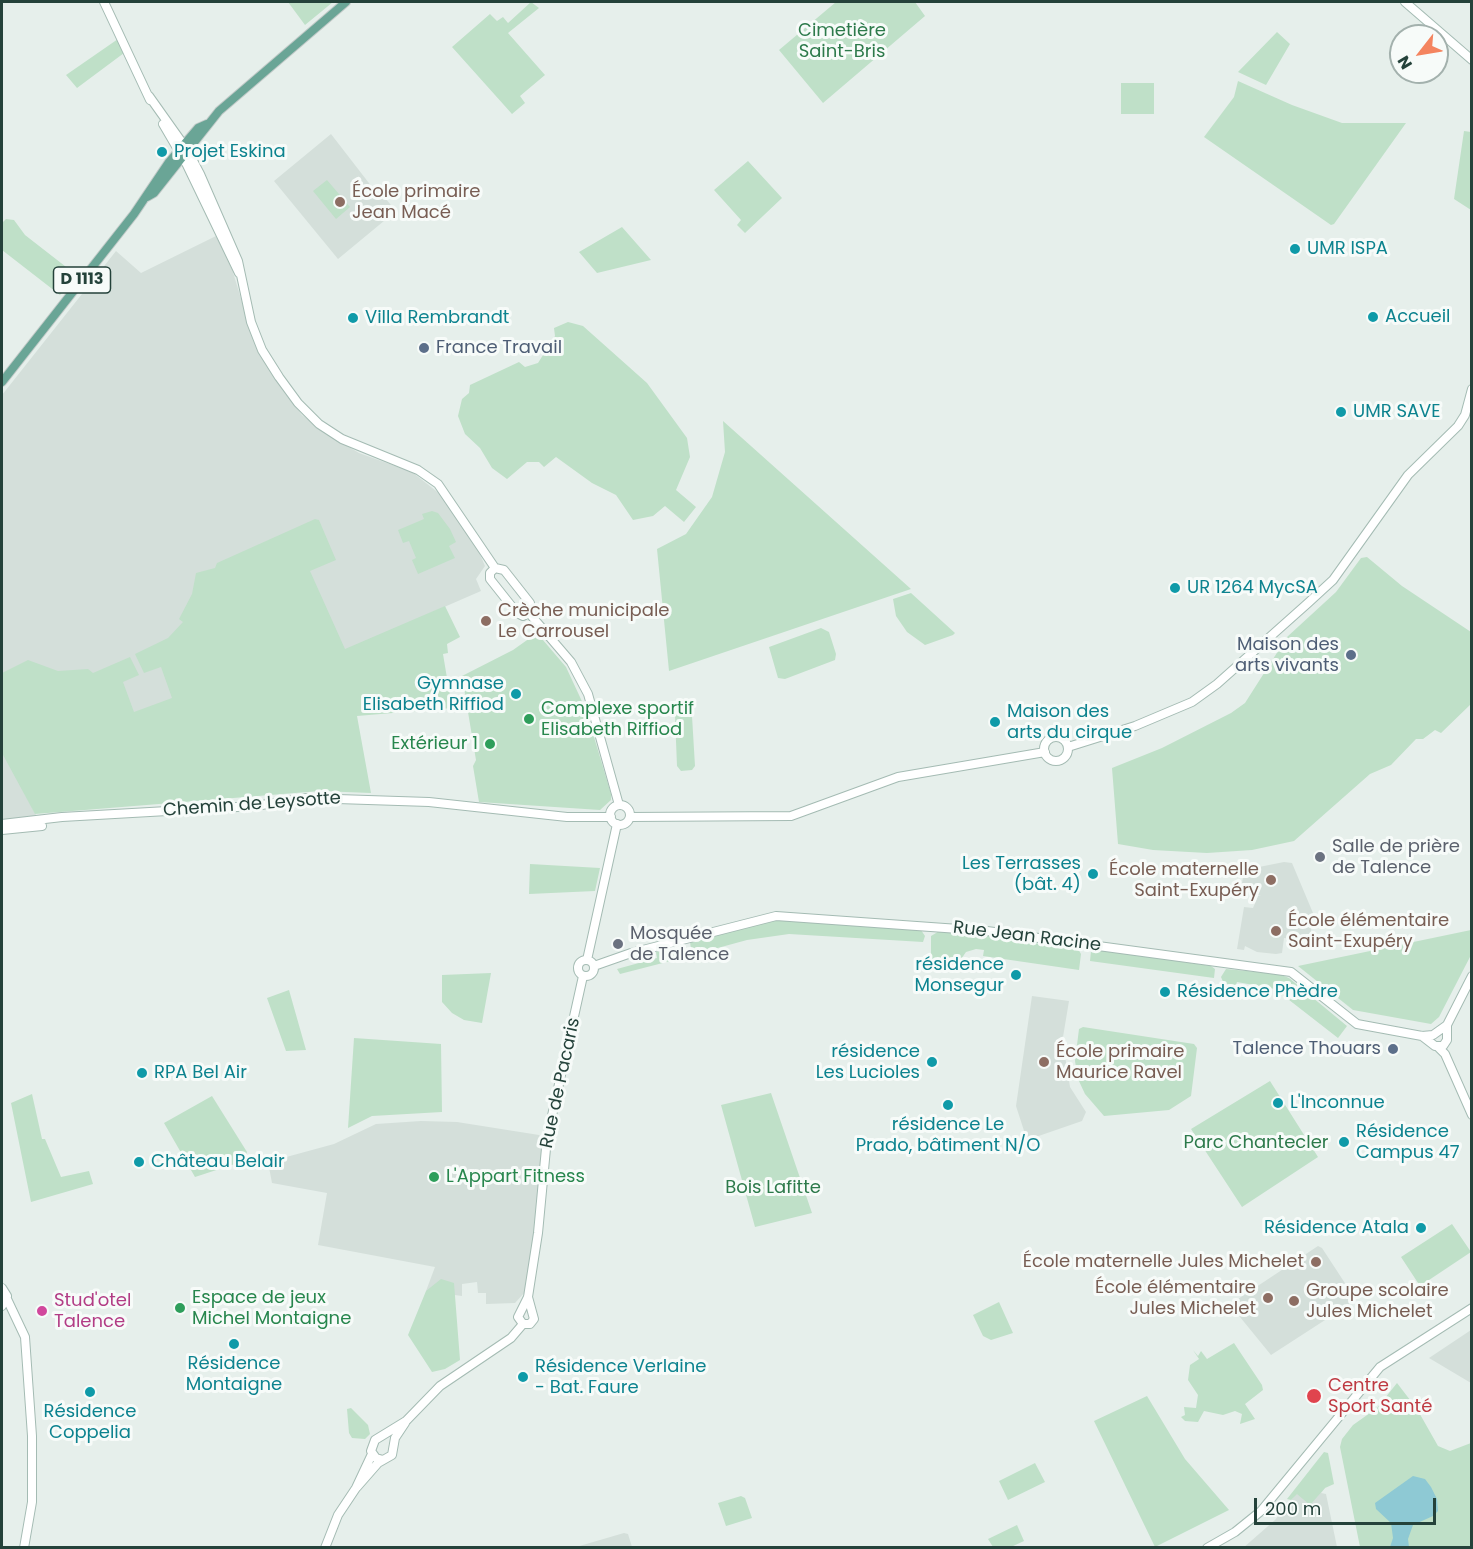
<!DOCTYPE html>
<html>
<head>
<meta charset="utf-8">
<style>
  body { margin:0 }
  #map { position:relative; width:1473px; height:1549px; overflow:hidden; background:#e6efeb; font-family:Poppins,sans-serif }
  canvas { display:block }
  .frame { position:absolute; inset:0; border:3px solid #24423a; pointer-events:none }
  .north { position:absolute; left:1389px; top:24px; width:60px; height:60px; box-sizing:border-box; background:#f7fbf9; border:2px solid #a3b1ad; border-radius:50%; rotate:239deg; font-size:16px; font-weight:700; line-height:24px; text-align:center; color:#24423a }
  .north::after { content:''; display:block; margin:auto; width:21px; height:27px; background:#f4845f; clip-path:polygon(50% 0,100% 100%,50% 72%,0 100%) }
  .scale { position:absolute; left:1254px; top:1498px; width:182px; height:27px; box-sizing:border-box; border:3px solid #24423a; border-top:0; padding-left:8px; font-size:18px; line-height:21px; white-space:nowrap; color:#24423a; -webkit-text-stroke:4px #f7fbf9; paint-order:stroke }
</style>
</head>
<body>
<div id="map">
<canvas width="1473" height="1549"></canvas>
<div class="frame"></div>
<div class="north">N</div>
<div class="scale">200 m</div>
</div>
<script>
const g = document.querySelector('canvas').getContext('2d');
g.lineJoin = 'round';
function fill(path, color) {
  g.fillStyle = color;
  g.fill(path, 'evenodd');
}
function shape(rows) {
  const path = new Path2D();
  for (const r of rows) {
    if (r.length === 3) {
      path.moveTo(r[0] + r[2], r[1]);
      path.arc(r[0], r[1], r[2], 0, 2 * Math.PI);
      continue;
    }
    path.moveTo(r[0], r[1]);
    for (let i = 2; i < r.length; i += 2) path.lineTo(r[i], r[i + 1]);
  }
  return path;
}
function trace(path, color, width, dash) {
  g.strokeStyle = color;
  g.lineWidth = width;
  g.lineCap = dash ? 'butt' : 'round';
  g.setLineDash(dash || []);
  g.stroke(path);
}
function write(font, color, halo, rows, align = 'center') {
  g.font = font + ' Poppins,sans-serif';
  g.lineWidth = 6;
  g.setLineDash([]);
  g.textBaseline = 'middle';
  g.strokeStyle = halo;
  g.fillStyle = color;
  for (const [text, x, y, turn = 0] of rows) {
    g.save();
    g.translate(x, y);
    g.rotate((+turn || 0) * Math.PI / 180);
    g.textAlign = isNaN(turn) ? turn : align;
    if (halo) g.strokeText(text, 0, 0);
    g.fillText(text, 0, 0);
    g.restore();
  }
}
fill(shape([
  [331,134,372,187,375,186,396,211,338,259,274,181],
  [216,236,232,269,253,338,283,391,302,415,326,433,359,453,412,472,440,494,479,552,485,566,476,579,481,591,23,790,37,817,2,820,2,395,116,251,141,273],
  [1284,862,1292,863,1313,913,1310,941,1284,938,1282,953,1276,954,1257,952,1245,946,1244,950,1237,949,1244,907,1253,908,1258,896,1261,896,1241,890,1244,870],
  [1032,996,1069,1001,1060,1055,1065,1056,1070,1087,1086,1112,1082,1121,1027,1140,1016,1106],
  [421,1121,457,1122,539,1135,543,1140,539,1202,525,1292,515,1303,486,1304,486,1293,478,1293,477,1282,462,1284,462,1296,426,1291,435,1267,318,1245,327,1193,272,1183,268,1162,334,1144,376,1124],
  [1318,1246,1322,1248,1356,1300,1271,1355,1231,1306,1232,1303],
  [1471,1330,1471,1383,1429,1358],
  [1308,1479,1325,1488,1321,1493,1326,1494,1337,1547,1243,1548,1275,1520],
  [624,1533,628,1534,632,1547,576,1547]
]), '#d4dfda');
fill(shape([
  [288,2,333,2,305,25],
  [531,2,539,8,508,33,545,75,520,96,525,103,512,114,452,47,490,14,497,21,503,17,508,23],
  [836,2,915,2,925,16,823,103,779,50],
  [1277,32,1290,44,1266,85,1238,72],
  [118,39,124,53,77,88,66,75],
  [1238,81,1292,105,1342,123,1406,123,1334,224,1331,225,1204,137,1234,97],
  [1121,83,1154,83,1154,114,1121,114],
  [1464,131,1471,132,1471,210,1454,199],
  [748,161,782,198,745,233,737,225,741,220,714,190],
  [327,180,350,207,336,219,313,191],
  [6,219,14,220,25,235,70,270,68,273,74,278,60,295,2,250,2,223],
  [622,227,651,260,597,273,579,252],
  [568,322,583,326,647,383,687,438,690,457,676,490,696,507,684,522,665,506,653,516,633,520,616,495,592,483,556,457,544,467,539,462,527,462,507,479,492,468,480,448,465,434,458,416,462,399,469,393,470,385,519,362,525,367,538,363,555,336,554,328],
  [723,421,911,589,669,671,657,549,686,534,712,497,725,452],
  [432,511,438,513,450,529,456,542,449,546,455,558,418,574,412,560,416,558,409,541,403,543,398,530,424,519,422,514],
  [315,519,319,520,336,560,310,571,345,649,445,606,460,637,447,644,448,653,443,654,452,708,357,716,371,793,320,791,35,814,2,753,2,673,28,660,58,671,88,669,93,673,130,657,139,675,123,682,134,712,172,698,161,667,144,673,135,654,168,638,183,622,179,619,192,594,196,573,215,568,217,563],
  [1367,557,1402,586,1471,632,1471,704,1441,733,1435,730,1423,739,1416,739,1391,765,1370,774,1294,841,1252,850,1207,853,1153,850,1118,844,1112,768,1162,748,1231,713,1245,703,1287,637,1336,592,1361,558],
  [911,593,955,633,953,635,925,645,907,632,896,616,893,599],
  [821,628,829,632,836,654,835,660,785,679,778,678,769,647],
  [537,633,566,667,586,710,611,794,611,800,600,810,479,802,473,766,476,760,462,676,513,650],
  [689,712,692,716,695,766,692,770,681,771,677,766,675,716,677,713],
  [530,864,600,868,595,891,529,894],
  [787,919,921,930,925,936,923,942,789,934,747,940,692,955,690,942,768,921],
  [941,930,1019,938,1019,941,1078,949,1081,954,1079,970,983,956,984,950,976,949,966,952,957,965,931,964,931,936],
  [1471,930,1471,955,1439,1017,1431,1024,1353,1010,1298,966],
  [683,945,686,957,620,974,617,969,657,958,656,952],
  [1096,949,1211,966,1215,969,1214,978,1090,961,1091,951],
  [1226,969,1279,974,1289,978,1347,1026,1338,1038,1275,989,1237,982,1236,985,1224,984,1221,977],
  [491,973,482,1023,464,1020,452,1013,442,1002,442,975],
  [289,990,306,1050,286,1051,267,998],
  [1083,1027,1194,1044,1197,1048,1191,1096,1169,1110,1104,1116,1085,1094,1078,1079,1075,1061,1079,1029],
  [354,1038,441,1044,442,1112,372,1116,348,1128],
  [1270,1081,1318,1157,1242,1207,1191,1129],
  [771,1093,812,1213,755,1227,721,1105],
  [32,1094,42,1139,45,1139,61,1177,89,1171,93,1184,31,1202,11,1103],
  [212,1096,247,1152,244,1161,195,1177,164,1123],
  [1452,1224,1471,1252,1420,1286,1401,1257],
  [441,1279,454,1283,460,1360,445,1369,432,1372,408,1335,426,1291],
  [999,1302,1013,1333,991,1340,983,1336,973,1315],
  [1234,1343,1262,1385,1263,1390,1245,1404,1255,1419,1240,1424,1242,1414,1235,1411,1223,1415,1204,1411,1198,1422,1185,1421,1181,1417,1185,1415,1184,1407,1196,1408,1198,1395,1188,1380,1190,1365,1199,1359,1193,1350,1198,1356,1201,1351,1207,1359],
  [1397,1383,1417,1409,1438,1446,1450,1451,1471,1443,1471,1547,1360,1547,1340,1447,1342,1439,1353,1425,1377,1408],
  [1147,1396,1185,1459,1229,1510,1155,1547,1094,1421],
  [351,1408,368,1425,370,1434,365,1439,352,1438,349,1433,347,1409],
  [1324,1452,1328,1453,1334,1484,1325,1488,1310,1505,1297,1494,1291,1500,1287,1499],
  [1035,1463,1045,1482,1008,1500,999,1481],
  [741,1496,745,1498,752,1518,726,1526,718,1503],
  [1017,1525,1024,1541,1011,1547,993,1547,988,1539]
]), '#bfe0c8');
fill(shape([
  [1413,1476,1425,1479,1431,1487,1437,1499,1438,1511,1433,1516,1413,1525,1408,1539,1409,1547,1390,1547,1393,1538,1391,1523,1376,1509,1375,1503]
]), '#8ec9d4');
const secondary = shape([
  [104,2,150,100],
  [1405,2,1472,60],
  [149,96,188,151,200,174,238,261,251,322,262,350,279,377,298,403,319,424,342,439,418,470,438,484,495,568],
  [163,124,187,165,239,273],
  [495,568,490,573,490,579,517,613,523,616,529,613],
  [495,568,504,570,530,603,529,613],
  [529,613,571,662,588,694,619,805],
  [1056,749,12],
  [1068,747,1135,726,1192,702,1217,684,1308,603,1333,580,1408,475,1458,426,1465,415,1472,389],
  [620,815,10],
  [630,817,791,816,898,777,1045,752],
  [2,824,62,817,255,806,307,798,429,802,567,817,611,817],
  [2,830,42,826],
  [586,968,8],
  [587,960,617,824],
  [594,966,631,953,776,916,987,931,1291,972,1357,1024,1422,1036,1433,1035,1447,1025,1472,976],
  [1422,1036,1435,1046,1443,1046,1447,1040,1447,1025],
  [1438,1047,1445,1054,1472,1115],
  [2,1288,7,1296,2,1306],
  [7,1299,25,1337,32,1436,32,1502,24,1548],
  [523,1324,518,1317,528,1297,538,1233,547,1138,583,976],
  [523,1324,530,1324,534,1319,528,1297],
  [383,1460,376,1458,371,1451,375,1440,406,1421,440,1386,511,1338,523,1324],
  [357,1487,378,1463,392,1455,395,1438,405,1423],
  [325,1548,338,1515,356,1488,372,1454],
  [1207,1548,1235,1532,1261,1511,1380,1367,1472,1308]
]);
const primary = shape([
  [147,197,154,193,219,111,346,2],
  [2,382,134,214,169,162,198,128,207,124]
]);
trace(secondary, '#a4bbb3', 10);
trace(primary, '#c2cac8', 10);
trace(secondary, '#fff', 8);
trace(primary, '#6aa596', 8);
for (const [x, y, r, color] of [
  [162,152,6,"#0f9aa8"],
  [340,202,6,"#8d6e63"],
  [1295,249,6,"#0f9aa8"],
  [1373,317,6,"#0f9aa8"],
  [353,318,6,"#0f9aa8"],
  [424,348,6,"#5c6f8a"],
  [1341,412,6,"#0f9aa8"],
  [1175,588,6,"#0f9aa8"],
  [486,621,6,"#8d6e63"],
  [1351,655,6,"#5c6f8a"],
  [516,694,6,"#0f9aa8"],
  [529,719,6,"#2e9e5b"],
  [995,722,6,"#0f9aa8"],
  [490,744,6,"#2e9e5b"],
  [1320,857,6,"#6b7280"],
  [1093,874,6,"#0f9aa8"],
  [1271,880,6,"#8d6e63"],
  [1276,931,6,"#8d6e63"],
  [618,944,6,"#6b7280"],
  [1016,975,6,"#0f9aa8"],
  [1165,992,6,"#0f9aa8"],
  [1393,1049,6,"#5c6f8a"],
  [932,1062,6,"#0f9aa8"],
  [1044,1062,6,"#8d6e63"],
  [142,1073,6,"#0f9aa8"],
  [1278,1103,6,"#0f9aa8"],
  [948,1105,6,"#0f9aa8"],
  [1344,1142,6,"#0f9aa8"],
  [139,1162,6,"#0f9aa8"],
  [434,1177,6,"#2e9e5b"],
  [1421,1228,6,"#0f9aa8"],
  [1316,1262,6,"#8d6e63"],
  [1268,1298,6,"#8d6e63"],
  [1294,1301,6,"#8d6e63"],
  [180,1308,6,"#2e9e5b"],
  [42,1311,6,"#d1479c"],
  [234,1344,6,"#0f9aa8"],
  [523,1377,6,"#0f9aa8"],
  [90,1392,6,"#0f9aa8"],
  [1314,1396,8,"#e0444e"]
]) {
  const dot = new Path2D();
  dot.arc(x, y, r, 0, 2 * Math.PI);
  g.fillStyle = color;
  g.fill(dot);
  trace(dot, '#f7fbf9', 2);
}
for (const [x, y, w] of [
  [82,280,57]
]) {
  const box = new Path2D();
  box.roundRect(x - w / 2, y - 13, w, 26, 4.5);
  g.fillStyle = '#f7fbf9';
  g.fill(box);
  trace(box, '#24423a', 1.5);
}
write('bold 16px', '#24423a', null, [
  ["D 1113",82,280]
]);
write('18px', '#2d7a4b', '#f7fbf9', [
  ["Cimetière",842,31],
  ["Saint-Bris",842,52],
  ["Parc Chantecler",1256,1143],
  ["Bois Lafitte",773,1188]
]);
write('18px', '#0d838f', '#f7fbf9', [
  ["Projet Eskina",174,152],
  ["UMR ISPA",1307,249],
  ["Accueil",1385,317],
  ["Villa Rembrandt",365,318],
  ["UMR SAVE",1353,412],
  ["UR 1264 MycSA",1187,588],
  ["Gymnase",504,684,"right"],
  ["Elisabeth Riffiod",504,705,"right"],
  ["Maison des",1007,712],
  ["arts du cirque",1007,733],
  ["Les Terrasses",1081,864,"right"],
  ["(bât. 4)",1081,885,"right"],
  ["résidence",1004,965,"right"],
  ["Monsegur",1004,986,"right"],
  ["Résidence Phèdre",1177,992],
  ["résidence",920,1052,"right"],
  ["Les Lucioles",920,1073,"right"],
  ["RPA Bel Air",154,1073],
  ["L'Inconnue",1290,1103],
  ["résidence Le",948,1125,"center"],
  ["Prado, bâtiment N/O",948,1146,"center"],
  ["Résidence",1356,1132],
  ["Campus 47",1356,1153],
  ["Château Belair",151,1162],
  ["Résidence Atala",1409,1228,"right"],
  ["Résidence",234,1364,"center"],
  ["Montaigne",234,1385,"center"],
  ["Résidence Verlaine",535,1367],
  ["- Bat. Faure",535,1388],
  ["Résidence",90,1412,"center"],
  ["Coppelia",90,1433,"center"]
], 'left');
write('18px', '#785e54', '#f7fbf9', [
  ["École primaire",352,192],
  ["Jean Macé",352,213],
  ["Crèche municipale",498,611],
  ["Le Carrousel",498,632],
  ["École maternelle",1259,870,"right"],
  ["Saint-Exupéry",1259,891,"right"],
  ["École élémentaire",1288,921],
  ["Saint-Exupéry",1288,942],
  ["École primaire",1056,1052],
  ["Maurice Ravel",1056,1073],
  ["École maternelle Jules Michelet",1304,1262,"right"],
  ["École élémentaire",1256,1288,"right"],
  ["Jules Michelet",1256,1309,"right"],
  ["Groupe scolaire",1306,1291],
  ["Jules Michelet",1306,1312]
], 'left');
write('18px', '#4e5e75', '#f7fbf9', [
  ["France Travail",436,348,"left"],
  ["Maison des",1339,645],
  ["arts vivants",1339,666],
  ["Talence Thouars",1381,1049]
], 'right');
write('18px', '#27864d', '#f7fbf9', [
  ["Complexe sportif",541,709],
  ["Elisabeth Riffiod",541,730],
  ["Extérieur 1",478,744,"right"],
  ["L'Appart Fitness",446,1177],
  ["Espace de jeux",192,1298],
  ["Michel Montaigne",192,1319]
], 'left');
write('18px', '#24423a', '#f7fbf9', [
  ["Chemin de Leysotte",252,805,-4],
  ["Rue Jean Racine",1027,937,7],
  ["Rue de Pacaris",561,1083,-78]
]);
write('18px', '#5b616d', '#f7fbf9', [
  ["Salle de prière",1332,847],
  ["de Talence",1332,868],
  ["Mosquée",630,934],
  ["de Talence",630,955]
], 'left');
write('18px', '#b23c85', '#f7fbf9', [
  ["Stud'otel",54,1301],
  ["Talence",54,1322]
], 'left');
write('18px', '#be3a42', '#f7fbf9', [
  ["Centre",1328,1386],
  ["Sport Santé",1328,1407]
], 'left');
</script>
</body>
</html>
